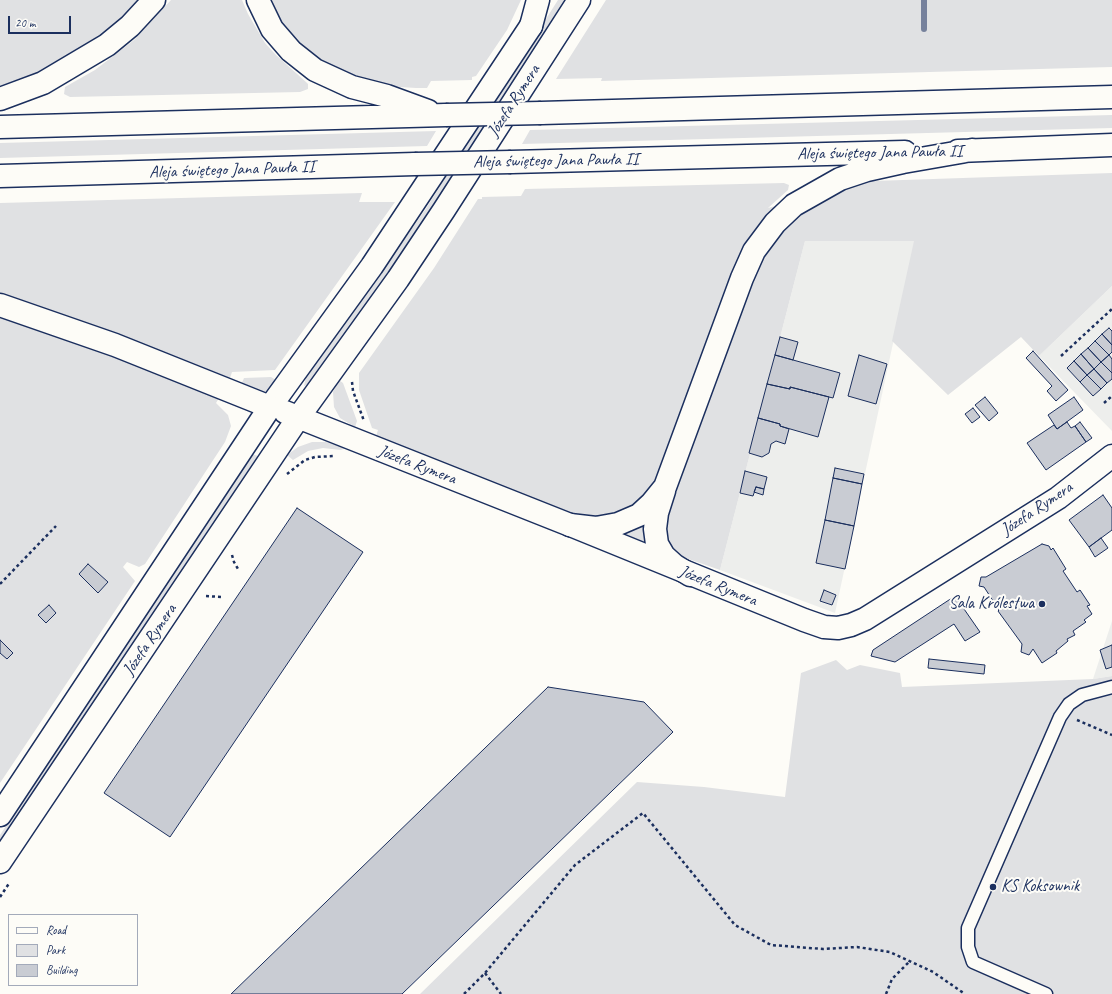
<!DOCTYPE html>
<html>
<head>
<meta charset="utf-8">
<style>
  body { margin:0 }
  #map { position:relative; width:1112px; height:994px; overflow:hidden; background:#fdfcf7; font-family:Caveat,sans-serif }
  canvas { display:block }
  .legend { position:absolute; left:8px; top:914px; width:130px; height:72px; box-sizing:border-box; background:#fdfcf7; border:1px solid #a3aaba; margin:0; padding:5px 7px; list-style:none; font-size:12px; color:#1b2f5e }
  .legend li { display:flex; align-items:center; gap:8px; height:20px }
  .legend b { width:20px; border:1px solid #a3aaba }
  .scale { position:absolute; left:8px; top:16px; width:63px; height:18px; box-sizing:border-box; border:2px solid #1b2f5e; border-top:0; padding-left:5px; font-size:12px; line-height:14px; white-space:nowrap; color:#1b2f5e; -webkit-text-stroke:3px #fdfcf7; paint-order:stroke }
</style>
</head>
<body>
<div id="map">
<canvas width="1112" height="994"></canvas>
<ul class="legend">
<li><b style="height:5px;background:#fdfcf7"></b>Road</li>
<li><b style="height:11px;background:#e0e1e3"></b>Park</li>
<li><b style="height:11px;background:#c9ccd3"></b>Building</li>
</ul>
<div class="scale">20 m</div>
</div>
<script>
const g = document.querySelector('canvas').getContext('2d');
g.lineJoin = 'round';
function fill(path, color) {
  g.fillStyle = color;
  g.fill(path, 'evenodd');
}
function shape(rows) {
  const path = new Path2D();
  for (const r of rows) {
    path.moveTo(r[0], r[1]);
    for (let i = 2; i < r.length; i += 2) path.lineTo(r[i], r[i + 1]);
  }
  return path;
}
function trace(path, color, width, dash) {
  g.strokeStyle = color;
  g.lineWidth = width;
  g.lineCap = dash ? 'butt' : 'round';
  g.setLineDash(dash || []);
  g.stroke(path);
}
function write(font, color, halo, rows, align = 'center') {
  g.font = font + ' Caveat,sans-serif';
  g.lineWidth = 4;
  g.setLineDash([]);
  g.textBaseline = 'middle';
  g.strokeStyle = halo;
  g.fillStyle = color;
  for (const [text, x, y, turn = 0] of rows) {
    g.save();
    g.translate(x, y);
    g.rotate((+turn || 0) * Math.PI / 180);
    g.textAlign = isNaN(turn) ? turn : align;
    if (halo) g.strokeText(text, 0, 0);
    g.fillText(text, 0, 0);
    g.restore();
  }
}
fill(shape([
  [805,241,915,241,835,613,720,570],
  [1112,286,1112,431,1039,356],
  [1112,621,1112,676,1093,679]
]), '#edeeec');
fill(shape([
  [0,0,142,0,120,24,69,61,0,90],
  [171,0,242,0,248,14,265,43,276,55,306,82,308,84,308,89,300,92,70,97,64,94,65,87,95,70,134,40],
  [267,0,521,0,507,30,476,76,472,77,472,80,431,81,427,88,416,88,385,86,331,70,289,36],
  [558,0,564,0,403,253,307,385,304,386,306,377,425,210],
  [606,0,1112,0,1112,67,601,81,602,78,556,79],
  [1112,115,1112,128,522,144,530,130],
  [436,131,427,146,0,158,0,143],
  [1112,173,1112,286,1039,356,1021,337,948,395,892,341,914,241,805,241,720,570,677,555,663,536,663,520,749,281,767,245,806,205,859,183,873,181],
  [784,183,789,185,788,190,768,208,783,204,667,466,645,503,612,518,577,515,376,436,378,430,372,428,359,390,359,373,434,268,478,199,482,199,482,197,521,196,525,189],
  [362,193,359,202,395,202,275,370,232,372,230,378,173,355,0,295,0,203],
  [0,315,83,344,219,398,216,403,228,415,231,426,225,442,145,564,139,567,127,562,123,567,135,581,0,783],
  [271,377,276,380,267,392,242,383,244,378],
  [339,380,343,383,357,421,355,427,340,418,334,407,333,392],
  [312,442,326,442,346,448,341,450,323,448,308,451,293,460,287,455,298,447],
  [252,454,258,456,0,843,0,835],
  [645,521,646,543,624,534,624,532],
  [836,660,847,670,860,665,900,673,902,687,1093,679,1112,676,1112,994,420,994,637,782,704,787,785,797,801,673]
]), '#e0e1e3');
trace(shape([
  [924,0,924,29]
]), '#76819c', 6);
const building = shape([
  [1109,328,1112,331,1112,345,1102,334,1109,328],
  [1102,334,1112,345,1112,352,1109,355,1095,341,1102,334],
  [780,337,798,342,793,360,775,355,780,337],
  [1095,341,1109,355,1101,362,1088,348,1095,341],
  [1088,348,1101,362,1094,369,1081,354,1088,348],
  [1033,351,1068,390,1056,401,1047,391,1052,386,1026,358,1033,351],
  [1081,354,1094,369,1087,375,1074,361,1081,354],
  [775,355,840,373,833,398,790,387,790,389,767,384,775,355],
  [859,355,887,364,876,404,848,396,859,355],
  [1109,355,1112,359,1112,373,1101,362,1109,355],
  [1074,361,1087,375,1080,382,1067,368,1074,361],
  [1101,362,1112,373,1112,379,1107,383,1094,369,1101,362],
  [1094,369,1107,383,1101,389,1087,375,1094,369],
  [1087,375,1101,389,1093,396,1080,382,1087,375],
  [767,384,790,389,790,387,829,397,818,437,780,426,780,424,758,418,767,384],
  [985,397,998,413,989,421,975,405,985,397],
  [1074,397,1083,410,1057,429,1048,415,1074,397],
  [973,408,980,417,972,423,965,414,973,408],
  [758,418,780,424,780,426,789,429,785,444,776,441,771,444,769,453,762,457,749,453,758,418],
  [1067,422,1071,428,1075,426,1086,442,1046,470,1027,443,1054,425,1057,429,1067,422],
  [1080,422,1092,438,1086,442,1075,426,1080,422],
  [835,468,864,474,862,484,833,478,835,468],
  [745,471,767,477,764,489,756,487,753,496,740,493,745,471],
  [833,478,862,484,854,526,825,520,833,478],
  [756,487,764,489,763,495,754,492,756,487],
  [1103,495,1112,508,1112,530,1089,547,1069,520,1103,495],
  [297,508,363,552,170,837,104,793,297,508],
  [825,520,854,526,845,569,816,563,825,520],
  [1101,538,1108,548,1095,557,1089,547,1101,538],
  [1042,544,1049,546,1051,550,1053,548,1066,569,1063,571,1077,592,1080,590,1090,605,1087,606,1092,614,1084,620,1086,622,1073,631,1075,635,1067,639,1068,641,1056,651,1057,653,1042,663,1033,649,1029,655,1021,652,1022,644,998,611,999,610,984,587,979,586,981,577,986,577,1042,544],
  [88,564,108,582,98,593,79,574,88,564],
  [824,590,836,595,832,605,820,601,824,590],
  [955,596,980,632,965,641,954,624,895,662,871,656,873,650,955,596],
  [49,605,56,613,46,623,38,615,49,605],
  [0,640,13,653,7,659,0,653,0,640],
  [1112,645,1112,667,1106,669,1100,650,1112,645],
  [929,659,985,665,984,674,928,668,929,659],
  [548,687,644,702,673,732,402,994,231,994,548,687]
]);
fill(building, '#c9ccd3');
trace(building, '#1b2f5e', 1);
const service = shape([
  [1046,994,973,962,968,947,968,928,1060,717,1069,704,1082,695,1112,687]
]);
const minor = shape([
  [573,526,804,620,824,627,838,628,851,625,865,619,1058,498,1112,456]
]);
const tertiary = shape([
  [285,412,570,525],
  [0,815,270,407,372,266,531,26],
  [0,862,298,418,398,279,444,210,579,0]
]);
const primary = shape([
  [258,0,272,29,291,51,315,70,352,87,387,96,428,111],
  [531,26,538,0],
  [0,99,43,83,107,45,130,26,154,0],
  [541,113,1112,97],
  [0,127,446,115],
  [958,151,1112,145],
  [511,162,905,152],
  [0,176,415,164],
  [0,305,115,345,270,407],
  [664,491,657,513,655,529,657,544,664,556,674,565,690,575],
  [570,525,596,528,618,524,639,515,652,503,665,487,742,278,754,251,775,223,794,205,840,179,867,170,903,162,972,150]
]);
trace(service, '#1b2f5e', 15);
trace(minor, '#1b2f5e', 25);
trace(tertiary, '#1b2f5e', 25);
trace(primary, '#1b2f5e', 25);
trace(shape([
  [1061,356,1112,309],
  [352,382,353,391,364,421],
  [1104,403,1112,396],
  [287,474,305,460,315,457,334,456],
  [232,555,234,562,238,569],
  [0,584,56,526],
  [206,596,221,597],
  [1077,720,1112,735],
  [0,897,10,882],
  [485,973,501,994],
  [464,994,485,973,575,865,643,813,735,925,771,945,823,949,857,947,890,952,933,972,965,994],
  [886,994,892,979,910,961]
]), '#1b2f5e', 2.5, [3, 3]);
trace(service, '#fdfcf7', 12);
trace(minor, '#fdfcf7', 22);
trace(tertiary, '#fdfcf7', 22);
trace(primary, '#fdfcf7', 22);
const primaryBridge = shape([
  [446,115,541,113],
  [415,164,511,162]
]);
trace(primaryBridge, '#1b2f5e', 25, []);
trace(primaryBridge, '#fdfcf7', 22);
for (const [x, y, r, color] of [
  [1042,604,4,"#1b2f5e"],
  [993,887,4,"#1b2f5e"]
]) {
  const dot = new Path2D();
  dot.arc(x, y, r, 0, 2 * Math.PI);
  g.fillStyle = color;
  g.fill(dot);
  trace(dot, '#fdfcf7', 1.5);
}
write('17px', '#1b2f5e', '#fdfcf7', [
  ["Józefa Rymera",514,101,-57],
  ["Aleja świętego Jana Pawła II",880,153,-1],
  ["Aleja świętego Jana Pawła II",556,161,-1],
  ["Aleja świętego Jana Pawła II",232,170,-2],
  ["Józefa Rymera",417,465,21],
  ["Józefa Rymera",1037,509,-34],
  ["Józefa Rymera",718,586,22],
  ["Józefa Rymera",150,640,-56]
]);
write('17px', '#1b2f5e', '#fdfcf7', [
  ["Sala Królestwa",1034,604],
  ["KS Koksownik",1001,887,"left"]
], 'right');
</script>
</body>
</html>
